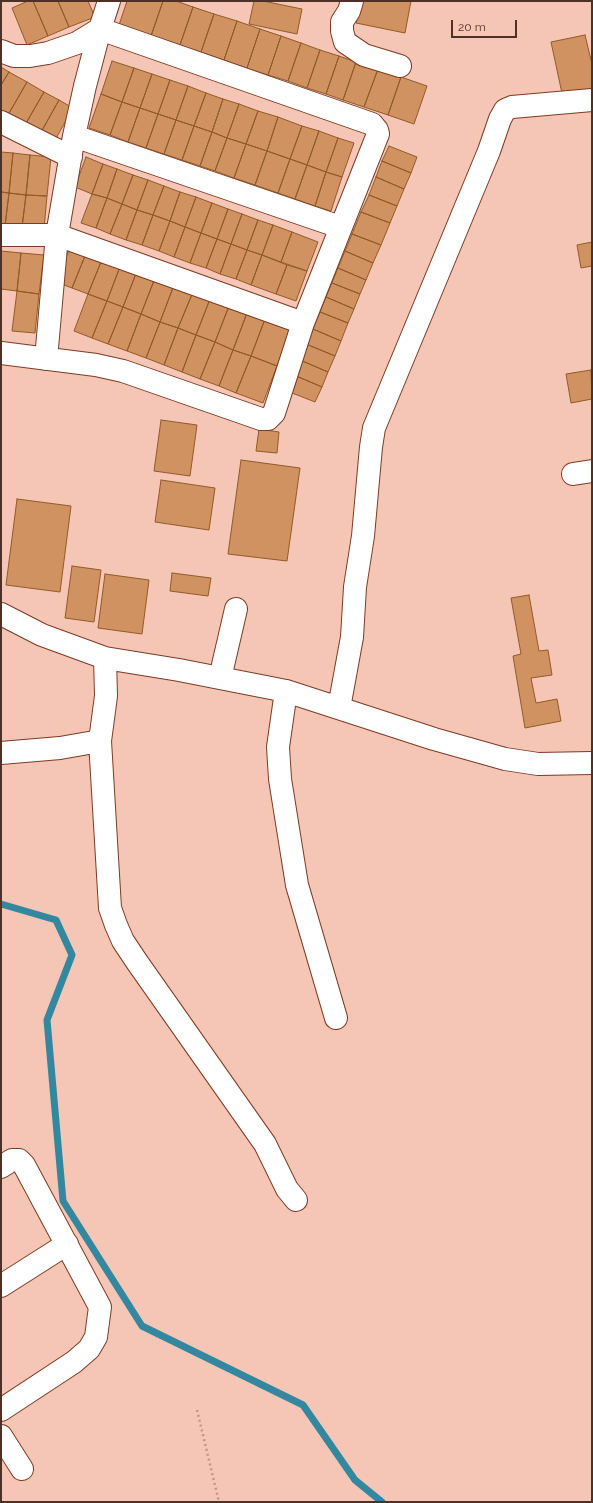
<!DOCTYPE html>
<html>
<head>
<meta charset="utf-8">
<style>
  body { margin:0 }
  #map { position:relative; width:593px; height:1503px; overflow:hidden; background:#f5c5b5; font-family:Raleway,sans-serif }
  canvas { display:block }
  .frame { position:absolute; inset:0; border:2px solid #4f3025; pointer-events:none }
  .scale { position:absolute; left:451px; top:20px; width:66px; height:18px; box-sizing:border-box; border:2px solid #4f3025; border-top:0; padding-left:5px; font-size:12px; line-height:14px; white-space:nowrap; color:#4f3025; -webkit-text-stroke:3px #f5c5b5; paint-order:stroke }
</style>
</head>
<body>
<div id="map">
<canvas width="593" height="1503"></canvas>
<div class="frame"></div>
<div class="scale">20 m</div>
</div>
<script>
const g = document.querySelector('canvas').getContext('2d');
g.lineJoin = 'round';
function shape(rows) {
  const path = new Path2D();
  for (const r of rows) {
    path.moveTo(r[0], r[1]);
    for (let i = 2; i < r.length; i += 2) path.lineTo(r[i], r[i + 1]);
  }
  return path;
}
function trace(path, color, width, dash) {
  g.strokeStyle = color;
  g.lineWidth = width;
  g.lineCap = dash ? 'butt' : 'round';
  g.setLineDash(dash || []);
  g.stroke(path);
}
function fill(path, color) {
  g.fillStyle = color;
  g.fill(path, 'evenodd');
}
trace(shape([
  [1,904,56,920,72,955,47,1020,63,1201,142,1326,303,1405,355,1480,382,1502]
]), '#33879f', 7);
const building = shape([
  [28,1,33,1,48,36,27,45,12,8,28,1],
  [33,1,58,1,69,27,48,36,33,1],
  [58,1,88,1,95,17,69,27,58,1],
  [127,1,163,1,151,36,119,25,127,1],
  [163,1,176,1,193,7,180,45,151,36,163,1],
  [254,1,263,1,302,9,297,34,249,24,254,1],
  [360,1,411,1,405,33,356,23,360,1],
  [193,7,214,14,201,52,180,45,193,7],
  [214,14,237,21,224,60,201,52,214,14],
  [237,21,260,29,247,68,224,60,237,21],
  [260,29,281,36,268,75,247,68,260,29],
  [585,35,592,64,592,94,563,98,551,42,585,35],
  [281,36,301,43,288,81,268,75,281,36],
  [301,43,320,50,307,88,288,81,301,43],
  [320,50,339,56,326,94,307,88,320,50],
  [339,56,356,62,343,100,326,94,339,56],
  [112,61,134,68,122,102,101,94,112,61],
  [356,62,378,69,364,107,343,100,356,62],
  [1,67,9,72,1,85,1,67],
  [134,68,152,74,140,108,122,102,134,68],
  [378,69,401,77,388,115,364,107,378,69],
  [9,72,27,82,8,115,1,112,1,85,9,72],
  [152,74,170,80,158,114,140,108,152,74],
  [401,77,427,86,414,124,388,115,401,77],
  [170,80,188,86,176,120,158,114,170,80],
  [27,82,44,92,25,125,8,115,27,82],
  [188,86,206,93,194,126,176,120,188,86],
  [44,92,59,100,40,134,25,125,44,92],
  [206,93,223,99,212,132,194,126,206,93],
  [101,94,122,102,110,135,89,128,101,94],
  [223,99,239,104,227,138,212,132,223,99],
  [59,100,73,108,54,142,40,134,59,100],
  [122,102,140,108,128,142,110,135,122,102],
  [239,104,258,111,246,144,227,138,239,104],
  [140,108,158,114,146,148,128,142,140,108],
  [258,111,278,117,267,151,246,144,258,111],
  [158,114,176,120,164,154,146,148,158,114],
  [278,117,302,126,290,159,267,151,278,117],
  [176,120,194,126,182,160,164,154,176,120],
  [194,126,212,132,200,166,182,160,194,126],
  [302,126,319,131,307,165,290,159,302,126],
  [319,131,338,138,326,172,307,165,319,131],
  [212,132,227,138,215,171,200,166,212,132],
  [227,138,246,144,234,178,215,171,227,138],
  [338,138,354,143,342,177,326,172,338,138],
  [246,144,267,151,255,185,234,178,246,144],
  [389,146,417,157,411,173,382,161,389,146],
  [267,151,290,159,278,193,255,185,267,151],
  [1,152,13,153,9,193,1,192,1,152],
  [13,153,30,155,26,195,9,193,13,153],
  [30,155,51,157,47,196,26,195,30,155],
  [86,157,103,164,92,194,75,187,86,157],
  [290,159,307,165,295,199,278,193,290,159],
  [382,161,411,173,404,189,376,177,382,161],
  [103,164,117,169,107,198,92,194,103,164],
  [307,165,326,172,315,206,295,199,307,165],
  [117,169,133,175,122,204,107,198,117,169],
  [326,172,342,177,331,211,315,206,326,172],
  [133,175,148,180,137,210,122,204,133,175],
  [376,177,404,189,397,206,369,195,376,177],
  [148,180,164,186,153,215,137,210,148,180],
  [164,186,180,192,170,221,153,215,164,186],
  [1,192,9,193,5,226,1,225,1,192],
  [180,192,196,197,185,227,170,221,180,192],
  [9,193,26,195,22,227,5,226,9,193],
  [92,194,107,198,96,228,81,223,92,194],
  [26,195,47,196,44,229,22,227,26,195],
  [369,195,397,206,390,223,361,212,369,195],
  [196,197,212,203,201,233,185,227,196,197],
  [107,198,122,204,110,234,96,228,107,198],
  [212,203,228,209,217,239,201,233,212,203],
  [122,204,137,210,126,240,110,234,122,204],
  [228,209,242,214,231,244,217,239,228,209],
  [137,210,153,215,142,245,126,240,137,210],
  [361,212,390,223,381,245,352,234,361,212],
  [242,214,258,220,247,250,231,244,242,214],
  [153,215,170,221,159,251,142,245,153,215],
  [258,220,273,225,262,255,247,250,258,220],
  [170,221,185,227,174,257,159,251,170,221],
  [273,225,292,232,281,262,262,255,273,225],
  [185,227,201,233,190,263,174,257,185,227],
  [292,232,318,242,307,271,281,262,292,232],
  [201,233,217,239,206,268,190,263,201,233],
  [352,234,381,245,373,263,345,251,352,234],
  [217,239,231,244,220,274,206,268,217,239],
  [592,242,592,266,581,268,577,245,592,242],
  [231,244,247,250,236,279,220,274,231,244],
  [71,245,87,251,72,288,56,282,71,245],
  [247,250,262,255,251,285,236,279,247,250],
  [1,251,21,253,17,291,1,289,1,251],
  [87,251,103,257,88,294,72,288,87,251],
  [345,251,373,263,366,280,338,268,345,251],
  [21,253,44,255,39,294,17,291,21,253],
  [262,255,287,265,276,294,251,285,262,255],
  [103,257,121,264,107,301,88,294,103,257],
  [121,264,137,271,123,307,107,301,121,264],
  [287,265,307,271,296,301,276,294,287,265],
  [338,268,366,280,360,294,332,283,338,268],
  [137,271,155,278,141,314,123,307,137,271],
  [155,278,174,285,160,322,141,314,155,278],
  [332,283,360,294,354,309,326,297,332,283],
  [174,285,193,292,178,328,160,322,174,285],
  [17,291,39,294,35,333,12,331,17,291],
  [193,292,210,299,196,335,178,328,193,292],
  [88,294,107,301,92,338,74,331,88,294],
  [326,297,354,309,348,323,320,312,326,297],
  [210,299,229,306,215,342,196,335,210,299],
  [107,301,123,307,108,344,92,338,107,301],
  [229,306,247,313,233,350,215,342,229,306],
  [123,307,141,314,127,351,108,344,123,307],
  [320,312,348,323,341,341,313,329,320,312],
  [247,313,265,319,251,356,233,350,247,313],
  [141,314,160,322,146,358,127,351,141,314],
  [265,319,291,330,277,366,251,356,265,319],
  [160,322,178,328,164,365,146,358,160,322],
  [178,328,196,335,182,372,164,365,178,328],
  [313,329,341,341,335,356,306,344,313,329],
  [196,335,215,342,200,379,182,372,196,335],
  [215,342,233,350,219,386,200,379,215,342],
  [306,344,335,356,328,372,300,360,306,344],
  [233,350,251,356,236,393,219,386,233,350],
  [251,356,277,366,263,403,236,393,251,356],
  [300,360,328,372,322,387,294,375,300,360],
  [591,370,592,399,571,403,566,374,591,370],
  [294,375,322,387,315,402,287,391,294,375],
  [161,420,197,425,190,476,154,471,161,420],
  [259,429,279,432,277,453,256,451,259,429],
  [241,460,300,468,287,561,228,554,241,460],
  [161,480,215,488,209,530,155,522,161,480],
  [17,499,71,506,60,592,6,585,17,499],
  [72,566,101,570,94,622,65,618,72,566],
  [172,573,211,578,208,596,170,591,172,573],
  [105,574,149,580,142,634,98,628,105,574],
  [529,595,539,651,548,650,552,675,531,678,536,703,557,699,561,721,525,728,513,656,521,654,511,598,529,595]
]);
fill(building, '#cf9260');
trace(building, '#925a27', 1);
const minor = shape([
  [352,1,349,11,342,22,342,31,345,42,364,55,400,66],
  [1,51,14,56,30,56,48,53,77,43,100,29,372,124,377,130,378,134,303,323,274,413,268,419,261,419,123,371,96,365,1,353],
  [1,122,71,157],
  [74,136,340,227],
  [1,235,57,235,303,323],
  [46,359,57,235,74,136,85,86,100,29,109,1],
  [573,474,592,471],
  [1,614,42,635,105,658,179,670,286,691,434,739,505,759,538,764,592,763],
  [220,678,236,609],
  [286,691,278,747,280,779,297,885,336,1018],
  [339,708,352,637,355,587,363,536,371,447,374,428,489,151,500,119,505,110,512,107,592,100],
  [100,741,110,908,116,925,123,941,137,962,265,1144,287,1189,296,1200],
  [1,753,60,748,100,741,106,696,105,658],
  [1,1167,12,1160,19,1160,24,1165,100,1307,96,1337,89,1349,74,1362,1,1410],
  [1,1286,67,1244],
  [1,1436,22,1469]
]);
trace(minor, '#7d3b23', 24);
trace(shape([
  [197,1410,219,1502]
]), '#c09687', 2.5, [2, 3]);
trace(minor, '#fff', 22);
</script>
</body>
</html>
